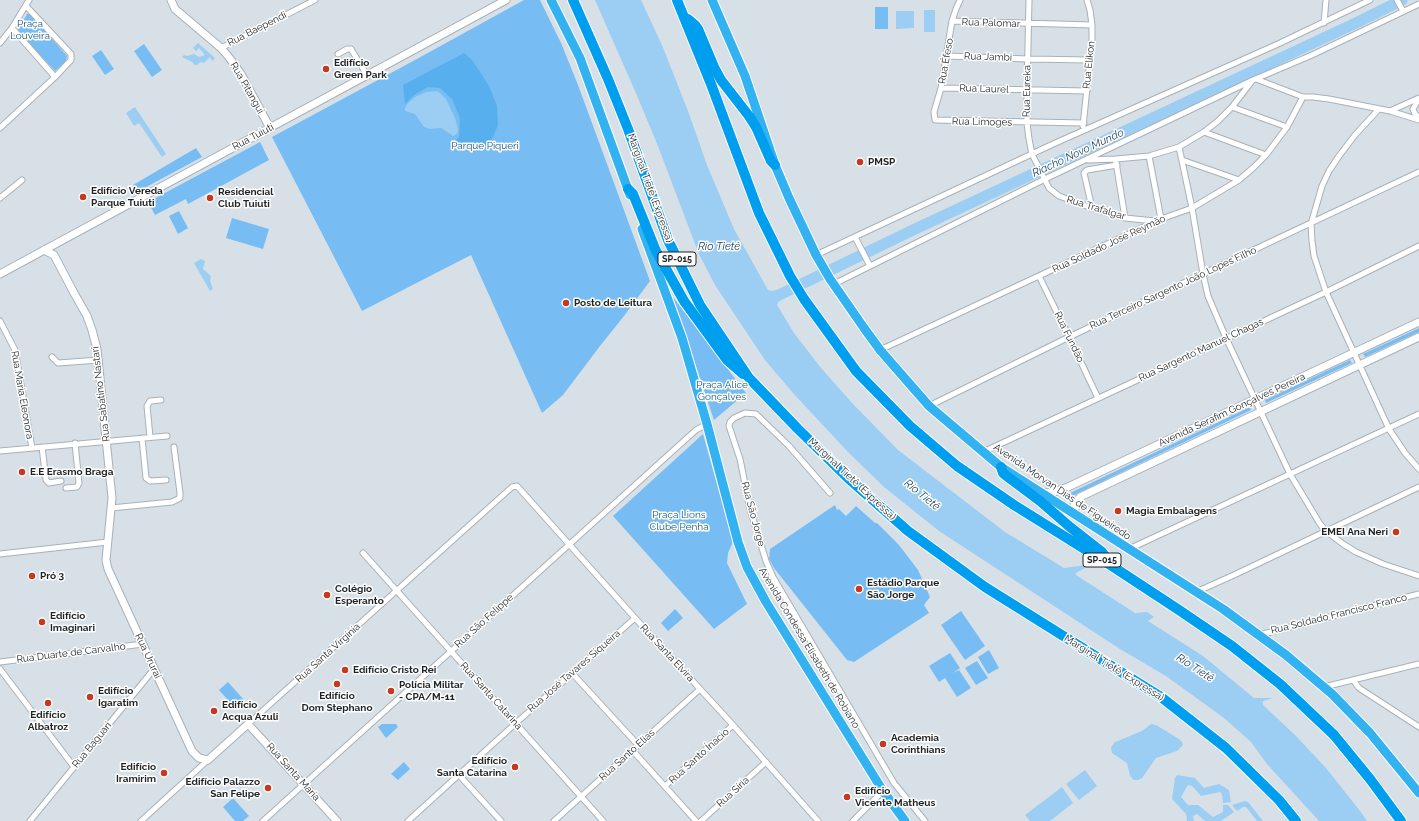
<!DOCTYPE html>
<html>
<head>
<meta charset="utf-8">
<style>
  body { margin:0 }
  canvas { display:block; background:#d7e0e7 }
</style>
</head>
<body>
<canvas width="1419" height="821"></canvas>
<script>
const g = document.querySelector('canvas').getContext('2d');
g.lineJoin = 'round';
function fill(path, color) {
  g.fillStyle = color;
  g.fill(path, 'evenodd');
}
function shape(rows) {
  const path = new Path2D();
  for (const r of rows) {
    path.moveTo(r[0], r[1]);
    for (let i = 2; i < r.length; i += 2) path.lineTo(r[i], r[i + 1]);
  }
  return path;
}
function trace(path, color, width, dash) {
  g.strokeStyle = color;
  g.lineWidth = width;
  g.lineCap = dash ? 'butt' : 'round';
  g.setLineDash(dash || []);
  g.stroke(path);
}
function write(font, color, halo, rows, align = 'center') {
  g.font = font + ' Raleway,sans-serif';
  g.lineWidth = 3;
  g.setLineDash([]);
  g.textBaseline = 'middle';
  g.strokeStyle = halo;
  g.fillStyle = color;
  for (const [text, x, y, turn = 0] of rows) {
    g.save();
    g.translate(x, y);
    g.rotate((+turn || 0) * Math.PI / 180);
    g.textAlign = isNaN(turn) ? turn : align;
    if (halo) g.strokeText(text, 0, 0);
    g.fillText(text, 0, 0);
    g.restore();
  }
}
fill(shape([
  [524,0,540,0,561,43,578,85,650,281,624,316,600,346,563,395,542,413,471,255,362,311,272,137,415,60],
  [875,7,888,7,888,29,875,29],
  [27,14,30,14,67,56,66,61,55,71,18,32,18,30],
  [144,44,162,70,152,77,134,51],
  [101,50,114,69,105,75,92,56],
  [260,142,269,160,188,204,186,199,155,215,148,202],
  [196,148,202,157,137,192,133,185],
  [179,211,188,228,178,234,169,216],
  [232,218,269,229,263,249,226,238],
  [673,297,746,393,714,420],
  [1419,328,1419,332,1365,357,1363,354],
  [1350,360,1352,363,1266,403,1265,400],
  [1250,407,1251,410,1070,497,1068,494],
  [703,434,733,542,728,553,727,563,747,604,714,629,613,516],
  [835,505,837,510,839,509,846,516,856,506,875,523,877,523,899,545,918,570,930,597,924,605,929,613,854,662,847,660,774,568,769,559,770,549],
  [675,609,683,618,668,631,661,623],
  [961,611,985,646,965,660,941,625],
  [989,650,999,668,988,674,978,657],
  [950,653,960,668,953,673,959,670,971,688,957,697,945,678,939,682,929,666],
  [977,661,988,678,976,685,965,668],
  [228,682,244,700,235,708,219,690],
  [382,724,396,724,398,727,386,738,378,727],
  [404,762,410,769,398,780,391,774],
  [233,798,249,816,243,821,235,821,223,807]
]), '#77bdf3');
fill(shape([
  [464,53,472,60,482,75,490,88,497,106,498,125,493,137,485,148,473,152,461,150,451,145,459,137,460,118,452,99,440,88,428,87,414,95,405,104,403,85]
]), '#58afed');
fill(shape([
  [595,0,641,0,662,45,688,111,707,165,734,229,768,290,771,291,788,288,792,294,778,302,777,305,794,333,821,368,852,403,898,450,1005,532,1064,568,1086,565,1087,567,1076,573,1076,575,1135,613,1147,612,1154,617,1148,621,1203,656,1254,698,1273,698,1263,701,1263,705,1295,735,1326,768,1360,811,1367,821,1319,821,1267,764,1251,742,1224,718,1166,676,1120,649,939,531,884,487,848,452,793,393,765,360,715,285,698,252,658,146,635,91],
  [924,10,935,10,935,32,924,32],
  [896,11,914,11,914,28,896,29],
  [198,43,215,58,212,61,210,57,204,63,200,62,197,65,195,65,192,62,182,57,184,55,187,56,194,54,199,57,205,55,199,48,196,51,193,48],
  [437,91,440,93,446,99,455,118,458,129,458,132,455,135,453,136,441,128,430,129,424,127,415,114,405,111,405,108,408,103,415,97,426,92],
  [135,107,166,154,162,157,139,123,134,126,126,113],
  [201,259,205,261,203,269,211,276,210,281,213,289,210,291,194,263],
  [1151,724,1156,725,1179,739,1182,742,1183,745,1177,751,1156,758,1142,778,1138,780,1134,780,1130,776,1127,763,1112,753,1111,747,1115,742,1142,731],
  [1085,770,1097,786,1079,800,1066,784],
  [1177,775,1195,778,1204,788,1219,784,1229,790,1231,802,1223,803,1222,794,1220,792,1201,796,1192,786,1188,785,1181,797,1188,805,1198,805,1213,817,1223,812,1223,805,1228,805,1234,812,1221,821,1205,821,1197,814,1193,816,1194,821,1187,821,1186,814,1172,799,1175,778],
  [1062,787,1073,803,1050,821,1030,821,1025,815],
  [1245,801,1248,802,1263,821,1257,821,1246,807,1243,807,1237,811,1232,805]
]), '#9ccdf3');
trace(shape([
  [777,296,913,230,1358,22,1402,0]
]), '#9ccdf3', 11);
const minor = shape([
  [960,0,956,9,952,21,941,88,934,112,935,120,1084,123],
  [1029,0,1027,91,1027,123,1029,139,1032,154,1049,188,1059,196,1092,208,1125,218,1155,221],
  [1397,0,1403,11],
  [952,21,1092,25],
  [1324,23,1326,0],
  [12,28,55,77,71,60,71,54,26,6],
  [0,43,12,28,29,0],
  [221,48,315,0],
  [338,54,347,49,351,49,367,75],
  [947,56,1028,59,1090,60],
  [1256,79,1303,97,1313,97,1329,99,1390,111,1419,120],
  [941,88,1087,91],
  [1419,99,1413,109,1415,114,1419,117],
  [1232,107,1287,127],
  [1378,110,1355,135,1339,156,1329,171,1322,186,1311,224,1312,241,1314,256,1326,292,1389,429,1405,453,1419,469],
  [1390,111,1419,98],
  [1083,126,1092,41,1092,25,1090,10,1087,0],
  [0,128,55,77],
  [1204,132,1266,155],
  [1179,147,1192,208,1203,274,1208,296,1226,338,1290,474,1320,524,1326,531,1343,544,1356,552,1383,564,1419,576],
  [1149,156,1161,219],
  [1088,160,1116,159,1149,156,1179,147,1204,132,1218,121,1232,107,1252,81],
  [1182,160,1239,180],
  [1116,162,1125,218],
  [0,198,22,180],
  [1092,208,1084,173,1087,170,1117,165],
  [855,237,870,266],
  [816,255,1051,145,1278,44,1370,0],
  [1039,276,1069,337,1098,398],
  [834,284,1045,179,1253,80,1312,55,1419,4],
  [0,321,15,350,32,448],
  [880,350,1161,219,1192,208,1239,180,1253,168,1266,155,1287,127,1303,97],
  [52,357,58,363,99,360],
  [929,406,1069,337,1419,172],
  [150,437,147,406,150,401,161,400],
  [142,438,146,478,150,481,166,480],
  [42,447,46,480,49,483,61,481],
  [0,451,167,436],
  [983,452,1326,292,1419,246],
  [66,488,77,487,79,483,75,443],
  [830,493,789,446,756,414,745,413,734,418,730,422,729,426,740,459,750,509,766,561,773,577,894,783,925,821],
  [111,508,172,502,180,498,180,493,174,447],
  [1129,549,1419,414],
  [363,553,603,821],
  [0,554,108,542],
  [1196,592,1234,575,1419,487],
  [1259,635,1419,594],
  [0,662,143,644],
  [0,669,74,767],
  [572,673,638,745],
  [1353,680,1359,688,1419,727],
  [1324,687,1419,664],
  [248,724,512,487,517,486,635,618,733,725,818,821],
  [633,751,696,821],
  [459,775,501,821],
  [665,786,733,725],
  [30,821,154,669],
  [141,821,208,760],
  [263,821,696,430,707,424],
  [408,821,516,723,635,618],
  [554,821,700,689],
  [701,821,766,762],
  [853,821,883,791]
]);
const tertiary = shape([
  [171,0,175,9,221,48,228,56,241,74,270,128],
  [44,250,54,255,74,293,87,316,92,330,97,349,112,498,106,560,108,569,192,751,199,758,208,760,248,724,337,821],
  [0,274,506,0]
]);
const secondary = shape([
  [1044,493,1054,492,1068,487,1419,322],
  [1076,515,1074,505,1080,497,1419,337]
]);
const trunk = shape([
  [551,0,580,58,630,195],
  [712,0,745,76,775,165,789,198,816,255,830,279,864,328,880,350,929,406,1001,467,1223,609,1286,655,1332,694,1370,733,1419,793],
  [642,229,682,338,707,424,738,542,747,567,766,602,883,791,905,821]
]);
const motorway = shape([
  [573,0,608,79,628,129,668,240,700,305,749,378,798,429,849,479,908,531,985,587,1161,697,1226,748,1279,800,1296,821],
  [677,0,711,84,759,213,790,276,804,299,856,371,910,426,957,466,1014,505,1115,568,1179,610,1232,646,1280,684,1334,735,1370,779,1401,821],
  [688,19,695,25,698,29,714,67,721,80,749,116,756,127,771,161,775,165],
  [628,189,633,194,656,251,684,301,727,360,743,374],
  [1001,467,1003,473,1008,477,1040,501,1070,527,1102,552,1110,562]
]);
trace(minor, '#a9b1b8', 7);
trace(tertiary, '#a9b1b8', 9);
trace(secondary, '#a9b1b8', 9);
trace(trunk, '#fff', 11);
trace(motorway, '#fff', 12);
trace(minor, '#fff', 5);
trace(tertiary, '#fff', 7);
trace(secondary, '#fff', 7);
trace(trunk, '#33b2f2', 9);
trace(motorway, '#009eef', 10);
for (const [x, y, r, color] of [
  [326,69,4,"#c4391f"],
  [860,162,4,"#c4391f"],
  [83,197,4,"#c4391f"],
  [210,198,4,"#c4391f"],
  [566,303,4,"#c4391f"],
  [22,472,4,"#c4391f"],
  [1118,511,4,"#c4391f"],
  [1396,532,4,"#c4391f"],
  [32,576,4,"#c4391f"],
  [859,589,4,"#c4391f"],
  [327,595,4,"#c4391f"],
  [42,622,4,"#c4391f"],
  [345,670,4,"#c4391f"],
  [337,684,4,"#c4391f"],
  [391,691,4,"#c4391f"],
  [90,697,4,"#c4391f"],
  [48,703,4,"#c4391f"],
  [214,711,4,"#c4391f"],
  [883,744,4,"#c4391f"],
  [515,767,4,"#c4391f"],
  [164,773,4,"#c4391f"],
  [268,788,4,"#c4391f"],
  [847,797,4,"#c4391f"]
]) {
  const dot = new Path2D();
  dot.arc(x, y, r, 0, 2 * Math.PI);
  g.fillStyle = color;
  g.fill(dot);
  trace(dot, '#fff', 1.5);
}
for (const [x, y, w] of [
  [677,259,38],
  [1102,560,38]
]) {
  const box = new Path2D();
  box.roundRect(x - w / 2, y - 7, w, 14, 3);
  g.fillStyle = '#fff';
  g.fill(box);
  trace(box, '#1f2325', 1);
}
write('bold 9px', '#1f2325', null, [
  ["SP-015",677,259],
  ["SP-015",1102,560]
]);
write('10px', '#1f2325', '#fff', [
  ["Rua Palomar",991,23,2],
  ["Rua Baependi",257,29,-27],
  ["Rua Jambi",988,57,2],
  ["Rua Éfeso",946,61,-80],
  ["Rua Elikon",1089,65,-84],
  ["Rua Pitangui",247,88,60],
  ["Rua Laurel",984,89,2],
  ["Rua Eureka",1027,91,-89],
  ["Rua Limoges",982,122,1],
  ["Rua Tuiuti",253,137,-28],
  ["Marginal Tietê (Expressa)",650,188,70],
  ["Rua Trafalgar",1096,208,17],
  ["Rua Soldado José Reymão",1109,244,-25],
  ["Rua Terceiro Sargento João Lopes Filho",1173,288,-25],
  ["Rua Fundão",1069,337,64],
  ["Rua Sargento Manuel Chagas",1201,350,-25],
  ["Rua Sabatino Nastari",101,394,-97],
  ["Rua Maria Eleonora",22,395,80],
  ["Avenida Serafim Gonçalves Pereira",1232,410,-25],
  ["Marginal Tietê (Expressa)",852,479,43],
  ["Avenida Morvan Dias de Figueiredo",1062,492,34],
  ["Rua São Jorge",753,514,75],
  ["Rua Soldado Francisco Franco",1339,614,-14],
  ["Rua São Felippe",484,621,-42],
  ["Avenida Condessa Elisabeth de Robiano",809,648,59],
  ["Rua Duarte de Carvalho",71,653,-7],
  ["Rua Santa Virgínia",328,653,-42],
  ["Rua Santa Elvira",667,653,47],
  ["Rua Ururai",148,656,65],
  ["Marginal Tietê (Expressa)",1114,668,32],
  ["Rua José Tavares Siqueira",574,671,-41],
  ["Rua Santa Catarina",491,696,48],
  ["Rua Baguari",92,745,-51],
  ["Rua Santo Elias",627,755,-42],
  ["Rua Santo Ínacio",699,756,-42],
  ["Rua Santa Maria",293,772,48],
  ["Rua Síria",733,792,-42]
]);
write('10px', '#16567f', '#fff', [
  ["Praça",30,24],
  ["Louveira",30,36],
  ["Parque Piqueri",485,146],
  ["Praça Alice",722,385],
  ["Gonçalves",722,397],
  ["Praça Lions",679,515],
  ["Clube Penha",679,527]
]);
write('bold 10px', '#1f2325', '#fff', [
  ["Edifício",334,63],
  ["Green Park",334,75],
  ["PMSP",868,162],
  ["Edifício Vereda",91,191],
  ["Parque Tuiuti",91,203],
  ["Residencial",218,192],
  ["Club Tuiuti",218,204],
  ["Posto de Leitura",574,303],
  ["E.E Erasmo Braga",30,472],
  ["Magia Embalagens",1126,511],
  ["EMEI Ana Neri",1388,532,"right"],
  ["Pró 3",40,576],
  ["Estádio Parque",867,583],
  ["São Jorge",867,595],
  ["Colégio",335,589],
  ["Esperanto",335,601],
  ["Edifício",50,616],
  ["Imaginari",50,628],
  ["Edifício Cristo Rei",353,670],
  ["Polícia Militar",399,685],
  ["- CPA/M-11",399,697],
  ["Edifício",98,691],
  ["Igaratim",98,703],
  ["Edifício",337,696,"center"],
  ["Dom Stephano",337,708,"center"],
  ["Edifício",222,705],
  ["Acqua Azuli",222,717],
  ["Edifício",48,715,"center"],
  ["Albatroz",48,727,"center"],
  ["Academia",891,738],
  ["Corinthians",891,750],
  ["Edifício",507,761,"right"],
  ["Santa Catarina",507,773,"right"],
  ["Edifício",156,767,"right"],
  ["Iramirim",156,779,"right"],
  ["Edifício Palazzo",260,782,"right"],
  ["San Felipe",260,794,"right"],
  ["Edifício",855,791],
  ["Vicente Matheus",855,803]
], 'left');
write('italic 11px', '#183c56', '#fff', [
  ["Riacho Novo Mundo",1078,153,-25],
  ["Rio Tietê",719,247],
  ["Rio Tietê",922,495,39],
  ["Rio Tietê",1195,668,33]
]);
</script>
</body>
</html>
